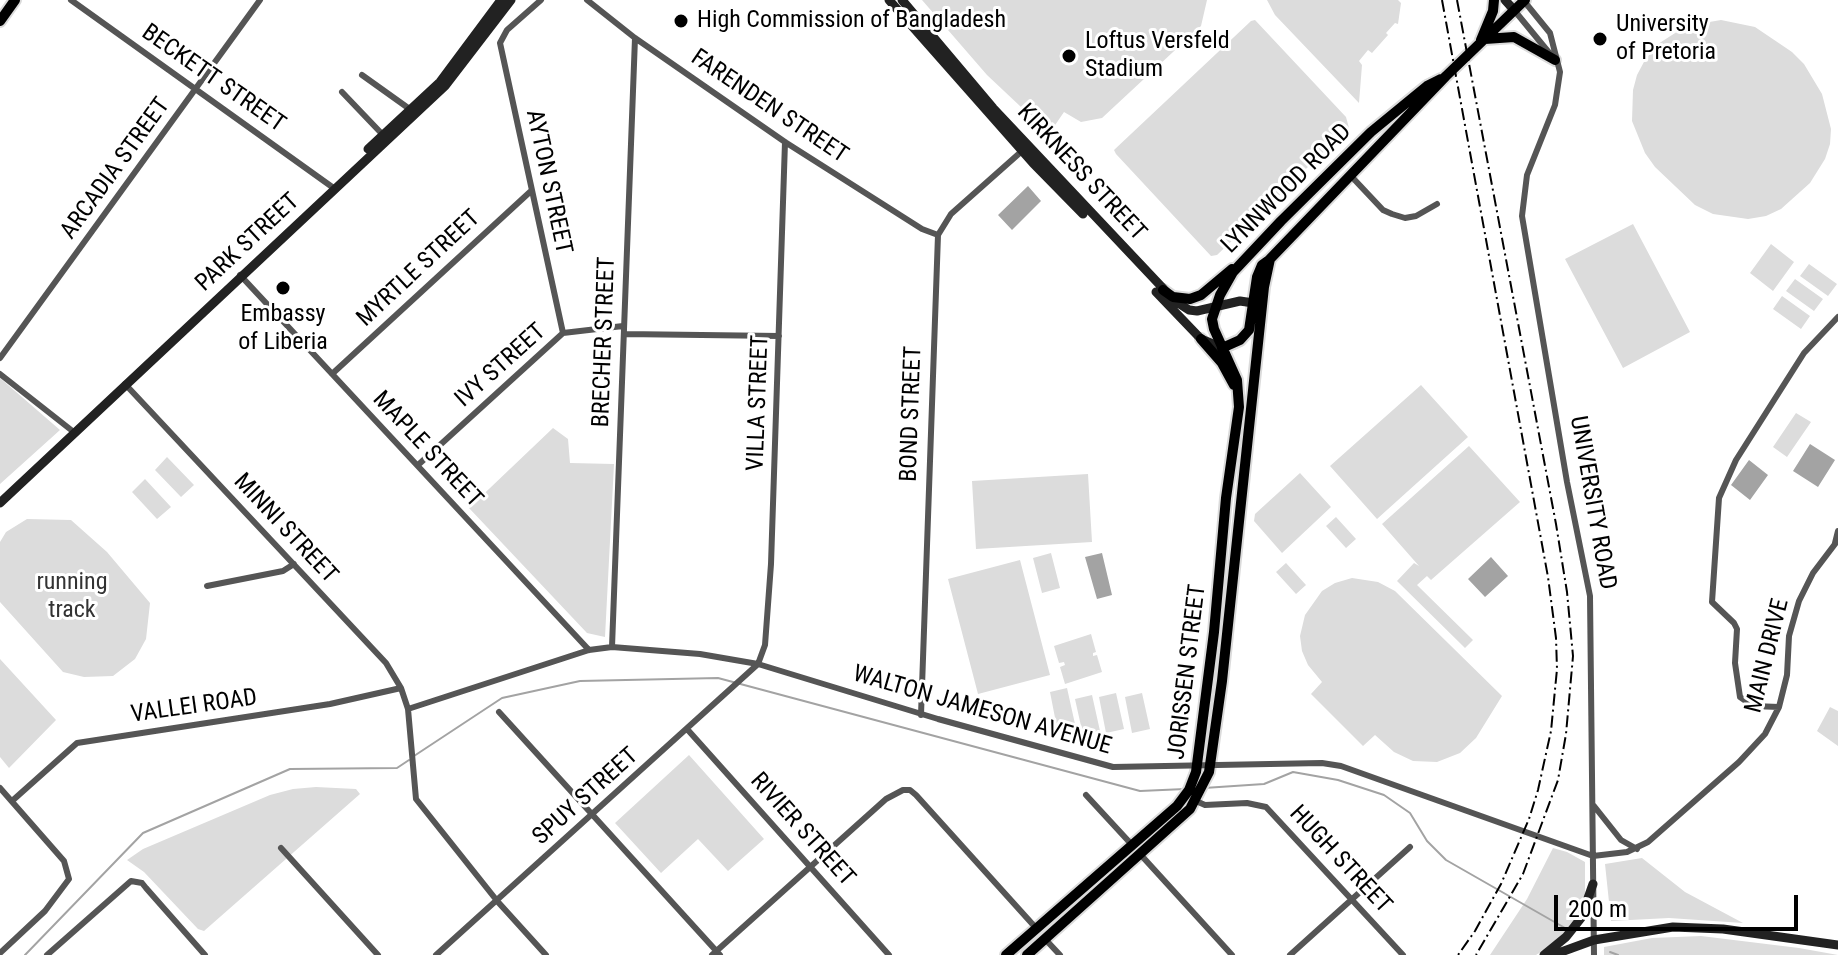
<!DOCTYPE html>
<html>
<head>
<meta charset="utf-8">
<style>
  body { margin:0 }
  #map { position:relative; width:1838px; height:955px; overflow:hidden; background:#fff; font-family:"Roboto Condensed",sans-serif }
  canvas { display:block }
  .scale { position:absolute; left:1554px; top:895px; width:244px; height:36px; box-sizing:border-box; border:4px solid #000; border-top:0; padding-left:10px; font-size:24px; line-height:28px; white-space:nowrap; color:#000; -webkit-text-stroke:6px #fff; paint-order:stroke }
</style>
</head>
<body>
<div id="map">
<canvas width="1838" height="955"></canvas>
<div class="scale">200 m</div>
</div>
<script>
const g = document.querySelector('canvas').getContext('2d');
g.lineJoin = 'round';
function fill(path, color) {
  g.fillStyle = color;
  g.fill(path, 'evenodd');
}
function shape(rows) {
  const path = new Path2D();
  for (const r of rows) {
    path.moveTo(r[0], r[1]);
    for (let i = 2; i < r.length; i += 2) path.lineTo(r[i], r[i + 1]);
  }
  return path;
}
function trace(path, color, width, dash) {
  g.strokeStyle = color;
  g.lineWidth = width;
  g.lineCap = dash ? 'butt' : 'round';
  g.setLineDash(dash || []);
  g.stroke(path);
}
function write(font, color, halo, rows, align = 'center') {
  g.font = font + ' "Roboto Condensed",sans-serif';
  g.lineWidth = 6;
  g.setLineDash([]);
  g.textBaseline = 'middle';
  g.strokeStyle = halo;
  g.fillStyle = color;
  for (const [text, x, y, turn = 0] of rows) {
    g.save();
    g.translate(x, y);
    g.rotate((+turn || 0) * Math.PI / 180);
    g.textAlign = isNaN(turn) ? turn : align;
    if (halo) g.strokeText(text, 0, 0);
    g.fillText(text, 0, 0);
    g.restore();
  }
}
fill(shape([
  [922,0,1207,0,1201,26,1102,118,1081,122,1064,112,1051,131,1021,107,987,75],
  [1267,0,1398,0,1401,3,1398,24,1395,23,1386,33,1388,35,1372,53,1368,50,1359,61,1362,65,1359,103,1275,15],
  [1255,20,1346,117,1349,128,1289,185,1283,180,1279,185,1284,191,1217,255,1211,256,1116,154,1114,150,1251,21],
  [1721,20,1755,27,1792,52,1804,64,1822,94,1831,129,1830,144,1825,159,1810,183,1781,209,1766,216,1748,219,1713,214,1695,205,1655,167,1645,153,1632,121,1633,90,1637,75,1645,60,1658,44,1686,26],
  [1633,224,1690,332,1623,368,1565,259],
  [1771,244,1794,262,1773,291,1750,273],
  [1809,264,1837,284,1828,296,1800,276],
  [1795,279,1823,299,1814,311,1786,291],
  [1782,296,1810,316,1801,329,1773,309],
  [0,378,60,430,0,484],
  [1421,385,1468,437,1377,519,1330,466],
  [1796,413,1811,422,1787,457,1773,447],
  [553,428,568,439,570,463,614,464,605,637,587,633,469,508],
  [1469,446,1520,502,1431,580,1427,576,1417,585,1473,640,1465,648,1397,581,1414,563,1419,566,1382,524],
  [167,457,194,485,181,497,155,470],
  [1300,473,1331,507,1282,553,1254,521,1255,514],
  [1088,474,1092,542,976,549,972,481],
  [145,479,171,507,157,519,132,492],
  [1336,517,1356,539,1346,548,1326,526],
  [27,519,71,520,107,552,150,603,146,639,135,659,113,676,84,677,63,672,0,602,0,542,6,532],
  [1051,553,1060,588,1042,593,1033,558],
  [1020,560,1050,675,978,694,948,579],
  [1286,563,1306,585,1296,594,1276,572],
  [1352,578,1378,582,1395,591,1502,696,1476,738,1460,753,1437,762,1413,761,1394,752,1375,735,1363,746,1311,694,1322,682,1308,665,1302,651,1300,636,1305,615,1322,591,1335,583],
  [1091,634,1096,652,1093,653,1093,656,1097,655,1102,672,1065,684,1060,667,1065,665,1064,662,1059,663,1054,646],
  [0,659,56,720,9,768,0,757],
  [1067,688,1075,724,1057,728,1050,692],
  [1116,693,1124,729,1106,733,1099,697],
  [1142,693,1150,729,1132,733,1125,697],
  [1092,695,1100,731,1083,735,1075,699],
  [1830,707,1838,711,1838,746,1817,731],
  [689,755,764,839,728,871,698,839,661,873,615,823],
  [316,787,356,789,360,794,204,931,198,929,144,872,127,860,143,849,270,795,293,789],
  [1553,848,1567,852,1585,862,1585,896,1578,918,1557,942,1536,955,1490,955,1527,899],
  [1642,858,1685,892,1743,923,1669,918,1611,921,1605,864],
  [1701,936,1799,948,1838,955,1604,955,1604,947,1652,938]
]), '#dcdcdc');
fill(shape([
  [1028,186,1041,201,1012,230,998,215],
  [1810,444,1835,460,1818,487,1793,471],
  [1749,460,1768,475,1750,500,1731,485],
  [1102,553,1112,595,1097,599,1085,557],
  [1491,557,1508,576,1485,597,1468,579]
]), '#a3a3a3');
trace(shape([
  [414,756,502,698,580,681,718,678,1140,791,1185,789],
  [1204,788,1264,784,1293,772,1338,780,1384,795,1410,813,1427,841,1446,860,1565,928],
  [1610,952,1618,955],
  [25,955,143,833,290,769,397,768,409,760]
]), '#a3a3a3', 2);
const primary = shape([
  [0,21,15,0],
  [1485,39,1514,37,1555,60],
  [1481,40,1493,11,1494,0],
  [1163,290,1173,297,1190,299,1201,295,1232,269],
  [1201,339,1222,363,1234,385],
  [1222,348,1240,340,1249,330,1257,277,1262,265,1269,260],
  [1006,955,1177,806,1189,790,1196,772,1214,632,1226,498,1239,407,1237,380,1214,329,1212,319,1220,295,1233,272,1281,221,1371,132,1427,86,1441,79],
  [1027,955,1190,809,1209,772,1222,681,1264,287,1270,259,1446,76,1525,0]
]);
trace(primary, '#dbdbdb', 14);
trace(shape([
  [71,0,335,189],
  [541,0,507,30,500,43,563,333],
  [587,0,635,38,785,142,922,229,938,235],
  [1524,1,1550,33,1560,72,1555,105,1527,175,1522,216,1567,482,1590,596,1594,955],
  [1514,10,1551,55],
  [362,75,411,110],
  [342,92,383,135],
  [1351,176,1383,210,1392,214,1405,218,1416,216,1437,204],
  [240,275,589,650],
  [624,334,779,336],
  [0,358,260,0],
  [0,374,75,433],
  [332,374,531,191],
  [125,384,386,663,401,688,408,709,416,799,498,902,546,955],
  [418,465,563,333,623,326],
  [1835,543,1838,531],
  [207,586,283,571,294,564],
  [612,647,635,38],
  [1779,707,1753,706,1740,697,1735,663,1737,629,1734,623,1712,602,1719,498,1736,460,1804,353,1838,317],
  [408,709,589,650,612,647,700,654,758,664,938,719,1113,767,1322,763,1341,766,1593,856,1627,852,1648,842,1739,762,1765,734,1779,707,1787,675,1789,636,1799,601,1813,573,1838,540],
  [499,712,720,955],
  [921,715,938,235,951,214,1022,151],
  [687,729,889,955],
  [0,788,64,861,69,879,45,911,0,953],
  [1086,795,1133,846],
  [12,801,77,743,330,704,401,688],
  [1196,801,1205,805,1247,803,1266,807,1403,955],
  [1594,806,1621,840,1637,849],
  [281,848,378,955],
  [1140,854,1232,955],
  [1045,939,1060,955],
  [47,955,131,881,142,883,146,888,205,955],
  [436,955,758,664,765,645,771,564,785,142],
  [712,955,886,799,903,790,910,790,916,795,1036,928],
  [1290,955,1410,847]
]), '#555', 6);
trace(shape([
  [889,0,1033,163,1083,214],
  [902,0,993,108,1175,301,1189,310,1197,311,1240,301,1260,304],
  [1505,0,1514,10],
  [368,149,440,82,501,0],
  [1156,292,1201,339,1222,348],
  [0,503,445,86,511,0],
  [1544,955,1566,937,1574,927,1581,918,1593,884],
  [1553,955,1594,940,1673,927,1723,929,1838,945]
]), '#222', 9);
trace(primary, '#000', 10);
trace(shape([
  [1442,0,1548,577,1556,638,1557,669,1551,731,1538,790,1529,819,1501,884,1475,931,1458,955],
  [1457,0,1556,524,1567,592,1573,656,1566,734,1558,780,1523,874,1476,955]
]), '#000', 2, [12, 4, 2, 4]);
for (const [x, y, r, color] of [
  [681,21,8,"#000"],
  [1600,39,8,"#000"],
  [1069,56,8,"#000"],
  [283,288,8,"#000"]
]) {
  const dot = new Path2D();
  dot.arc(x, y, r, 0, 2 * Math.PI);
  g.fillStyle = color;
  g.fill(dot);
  trace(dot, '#fff', 3);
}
write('24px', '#000', '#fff', [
  ["High Commission of Bangladesh",697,21],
  ["University",1616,25],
  ["of Pretoria",1616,53],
  ["Loftus Versfeld",1085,42],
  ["Stadium",1085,70],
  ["Embassy",283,315,"center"],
  ["of Liberia",283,343,"center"]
], 'left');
write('24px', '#000', '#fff', [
  ["BECKETT STREET",213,79,35],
  ["FARENDEN STREET",769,107,34],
  ["ARCADIA STREET",116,169,-54],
  ["KIRKNESS STREET",1081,173,47],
  ["AYTON STREET",548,182,78],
  ["LYNNWOOD ROAD",1287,189,-45],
  ["PARK STREET",248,243,-43],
  ["MYRTLE STREET",419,269,-43],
  ["BRECHER STREET",605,342,-88],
  ["IVY STREET",501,366,-42],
  ["VILLA STREET",759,403,-88],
  ["BOND STREET",912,414,-88],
  ["MAPLE STREET",427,450,47],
  ["UNIVERSITY ROAD",1592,503,80],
  ["MINNI STREET",285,529,47],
  ["MAIN DRIVE",1768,656,-76],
  ["JORISSEN STREET",1188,672,-83],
  ["VALLEI ROAD",194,707,-8],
  ["WALTON JAMESON AVENUE",982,711,16],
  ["SPUY STREET",586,797,-42],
  ["RIVIER STREET",802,830,48],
  ["HUGH STREET",1340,860,47]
]);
write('24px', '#333', '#fff', [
  ["running",72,583],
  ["track",72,611]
]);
</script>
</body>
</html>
